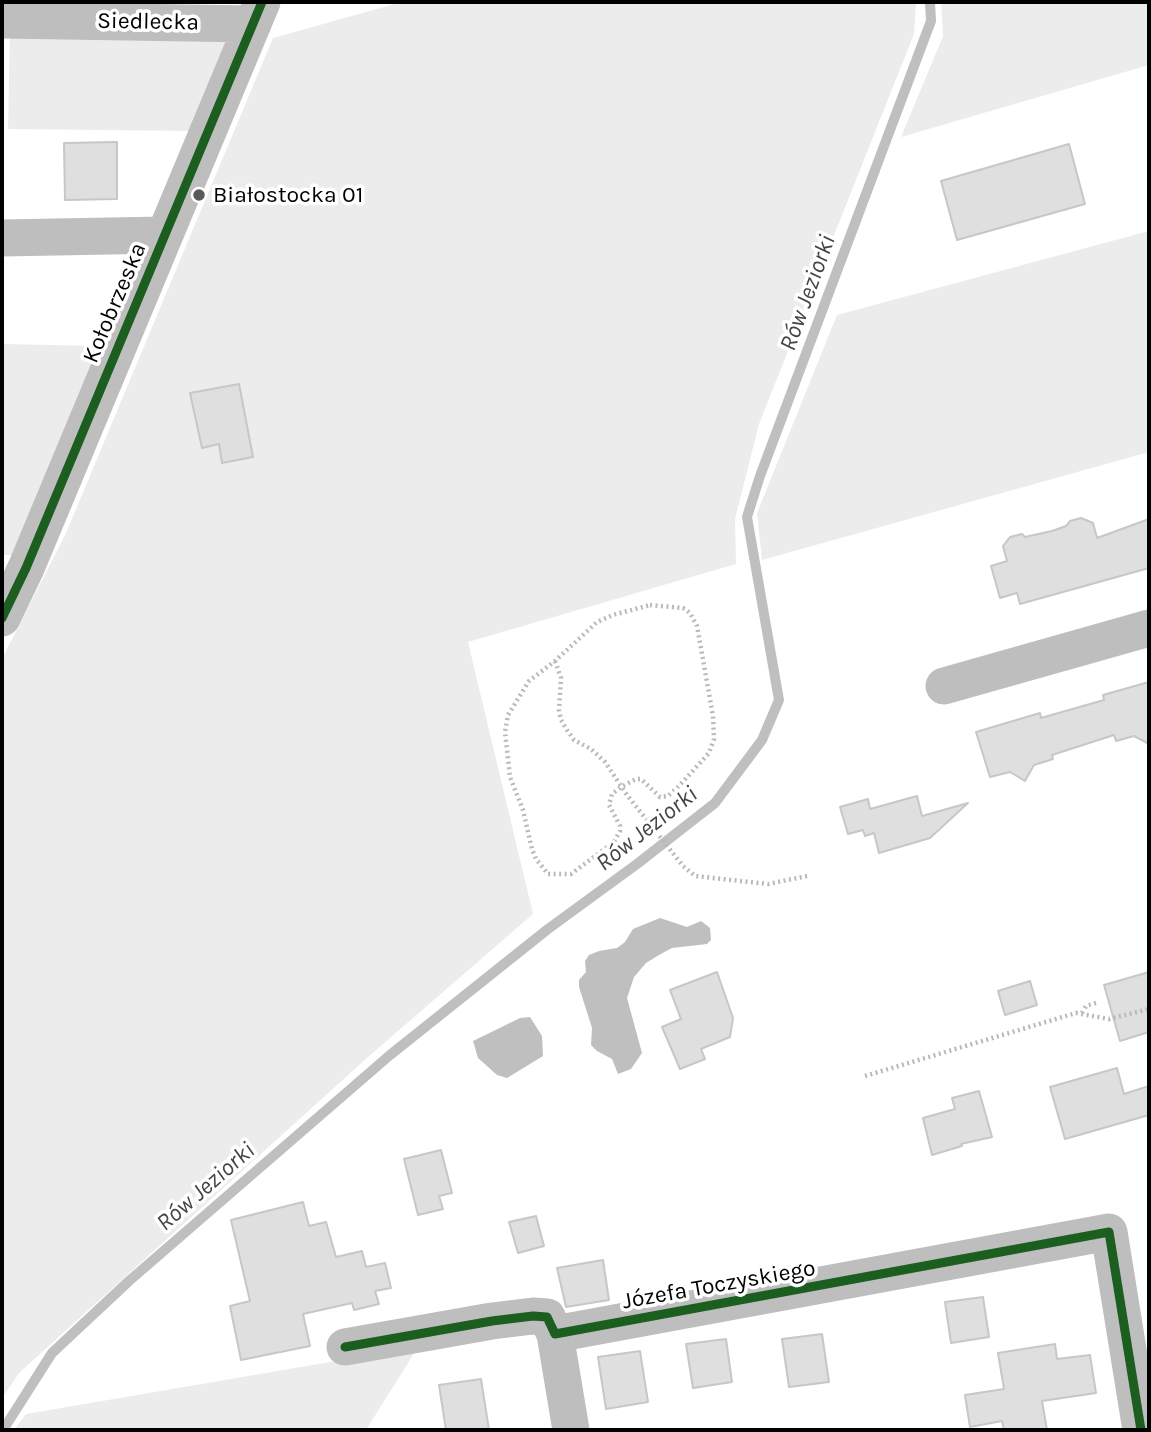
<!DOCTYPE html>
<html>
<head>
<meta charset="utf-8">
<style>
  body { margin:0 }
  #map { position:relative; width:1151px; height:1432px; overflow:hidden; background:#fff; font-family:Karla,sans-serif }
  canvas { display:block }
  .frame { position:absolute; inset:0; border:4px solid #000; pointer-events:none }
</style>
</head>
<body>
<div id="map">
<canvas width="1151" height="1432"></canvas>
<div class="frame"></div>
</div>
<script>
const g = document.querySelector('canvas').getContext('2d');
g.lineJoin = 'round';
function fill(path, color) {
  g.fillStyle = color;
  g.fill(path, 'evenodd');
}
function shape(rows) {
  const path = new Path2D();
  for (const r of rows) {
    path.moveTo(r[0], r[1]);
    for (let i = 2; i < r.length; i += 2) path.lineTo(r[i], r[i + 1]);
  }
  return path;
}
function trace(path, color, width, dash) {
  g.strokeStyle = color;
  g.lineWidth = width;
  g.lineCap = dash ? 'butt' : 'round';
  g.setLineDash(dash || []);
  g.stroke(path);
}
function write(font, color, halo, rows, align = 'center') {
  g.font = font + ' Karla,sans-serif';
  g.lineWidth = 7;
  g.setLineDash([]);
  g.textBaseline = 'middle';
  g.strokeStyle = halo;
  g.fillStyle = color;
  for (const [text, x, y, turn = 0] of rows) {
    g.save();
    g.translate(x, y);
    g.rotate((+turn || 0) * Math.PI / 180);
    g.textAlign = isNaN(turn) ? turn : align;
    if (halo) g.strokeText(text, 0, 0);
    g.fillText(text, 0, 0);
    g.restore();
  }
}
fill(shape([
  [402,2,916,2,914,34,759,424,735,519,736,564,468,642,533,914,368,1057,20,1372,2,1398,2,659,66,533,273,38],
  [941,2,1149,2,1149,65,901,137,943,36],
  [10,30,228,36,189,131,8,129],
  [1149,231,1149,452,762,560,757,513,837,315],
  [2,344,99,346,20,555,2,555],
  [418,1347,366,1430,14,1430,26,1414]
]), '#ececec');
fill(shape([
  [660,918,687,927,701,921,710,928,711,940,707,944,672,948,659,955,646,963,634,977,627,998,642,1053,631,1069,618,1074,612,1059,597,1051,591,1045,592,1028,579,987,579,980,586,972,585,961,589,955,599,951,617,948,625,942,633,929],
  [530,1017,542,1036,543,1056,507,1078,497,1075,478,1058,473,1041,520,1018]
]), '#bfbfbf');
trace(shape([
  [3,1430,52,1353,129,1281,390,1055,548,929,637,864,715,803,762,740,779,700,747,517,760,476,931,21,930,2]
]), '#bfbfbf', 10);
const building = shape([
  [117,142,117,199,65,200,64,143,117,142],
  [1069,144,1085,204,957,240,941,181,1069,144],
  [239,384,253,457,222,463,219,444,202,448,190,393,239,384],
  [1081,518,1093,523,1097,538,1149,519,1149,568,1020,604,1017,593,1000,598,991,566,1007,561,1003,546,1010,537,1022,534,1025,537,1052,531,1066,526,1070,521,1081,518],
  [1149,682,1149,744,1134,736,1116,741,1114,735,1052,755,1053,759,1034,765,1025,781,1010,772,990,777,976,732,1040,713,1041,718,1104,700,1103,695,1149,682],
  [917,796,922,816,968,803,930,838,879,853,874,833,865,836,863,830,848,834,840,807,868,799,870,809,917,796],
  [717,972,733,1018,730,1037,701,1049,705,1059,680,1069,662,1027,681,1019,670,990,717,972],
  [1149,972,1149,1032,1120,1041,1104,985,1149,972],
  [1030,981,1037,1005,1005,1015,998,991,1030,981],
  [1117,1068,1124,1094,1149,1086,1149,1115,1065,1139,1050,1087,1117,1068],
  [979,1091,992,1137,961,1144,962,1146,932,1155,923,1118,955,1109,952,1098,979,1091],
  [441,1150,452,1193,439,1196,443,1209,418,1215,404,1159,441,1150],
  [303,1202,309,1226,326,1222,336,1257,362,1251,366,1267,385,1263,391,1288,375,1291,379,1304,354,1310,352,1303,303,1314,310,1346,241,1360,230,1306,250,1301,231,1220,303,1202],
  [536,1216,544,1246,518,1253,509,1222,536,1216],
  [603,1260,609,1300,566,1307,557,1268,603,1260],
  [983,1297,989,1337,951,1343,945,1302,983,1297],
  [822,1334,829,1382,789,1387,782,1339,822,1334],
  [726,1339,732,1382,693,1388,686,1344,726,1339],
  [1055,1344,1057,1359,1090,1355,1096,1393,1042,1401,1047,1430,1004,1430,1002,1421,970,1427,965,1395,1004,1389,998,1353,1055,1344],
  [640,1351,648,1402,606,1409,598,1357,640,1351],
  [481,1379,489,1430,446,1430,439,1385,481,1379]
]);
fill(building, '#dfdfdf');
trace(building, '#c7c7c7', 2);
trace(shape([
  [650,605,683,608,690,613,697,626,713,716,714,739,709,753,678,787,668,796,660,797,641,779,636,779,621,787,612,794,609,805,620,826,620,831,614,842,571,874,548,874,536,859,532,849,523,810,510,777,505,732,508,715,529,681,555,661,597,622,613,615,650,605],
  [555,661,561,678,559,710,561,720,567,730,574,740,591,749,605,762,627,795,683,866,695,876,768,884,807,876],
  [1082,1013,1086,1006,1096,1003],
  [865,1076,1076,1013,1109,1019,1149,1009]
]), '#b9b9b9', 4.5, [2, 3.5]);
trace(shape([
  [2,20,253,24],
  [2,238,164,235],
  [2,618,26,568,262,2],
  [944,686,1149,628],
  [555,1334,571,1430],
  [345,1347,492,1321,533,1316,547,1317,555,1334,1109,1232,1141,1430]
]), '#bebebe', 37);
trace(shape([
  [2,618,26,568,262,2],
  [345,1347,492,1321,533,1316,547,1317,555,1334,1109,1232,1141,1430]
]), '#1b5e20', 9);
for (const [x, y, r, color] of [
  [199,195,7,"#595959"]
]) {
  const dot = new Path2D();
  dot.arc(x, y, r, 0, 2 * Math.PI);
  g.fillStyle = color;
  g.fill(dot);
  trace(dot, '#fff', 2.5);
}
write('23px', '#000', '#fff', [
  ["Siedlecka",148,22,1],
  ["Kołobrzeska",115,303,-67],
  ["Józefa Toczyskiego",719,1285,-10]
]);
write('23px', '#000', '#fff', [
  ["Białostocka 01",213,195]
], 'left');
write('italic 24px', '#444', '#fff', [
  ["Rów Jeziorki",808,293,-70],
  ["Rów Jeziorki",647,829,-38],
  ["Rów Jeziorki",206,1187,-41]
]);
</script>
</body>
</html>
